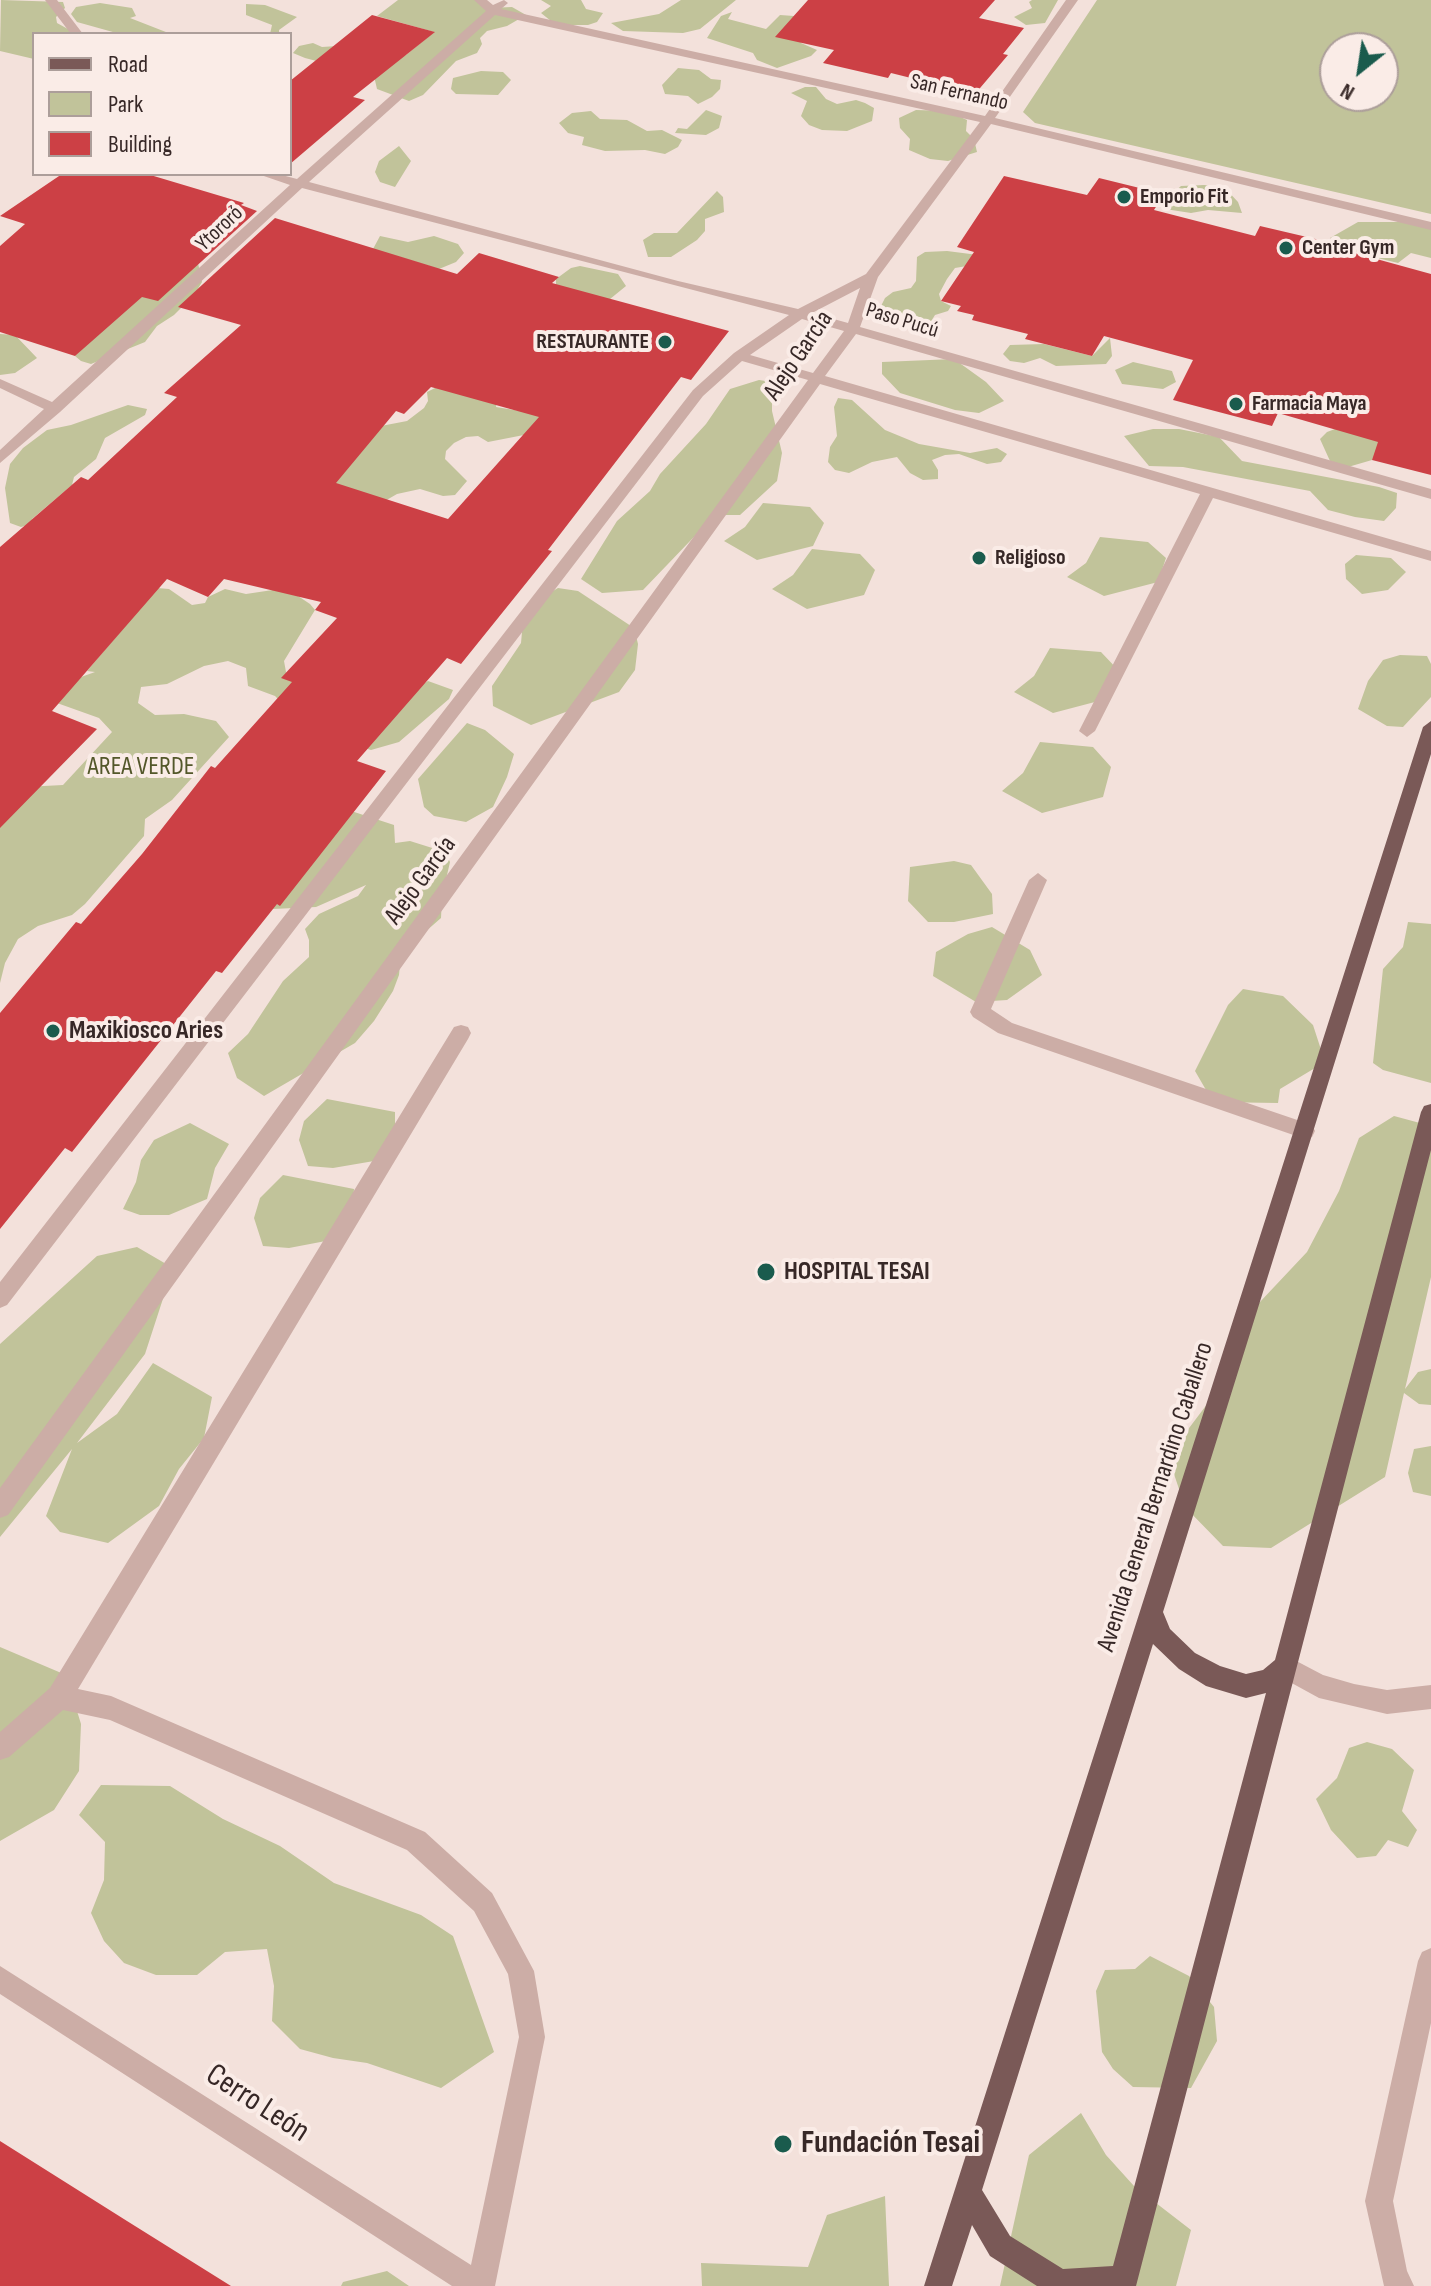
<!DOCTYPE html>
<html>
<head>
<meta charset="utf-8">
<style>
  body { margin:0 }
  #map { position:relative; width:1431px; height:2286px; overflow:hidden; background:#f3e1db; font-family:"Sofia Sans Condensed",sans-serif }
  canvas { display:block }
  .legend { position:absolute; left:32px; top:32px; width:260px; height:144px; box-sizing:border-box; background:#faece7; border:2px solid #ac9e9a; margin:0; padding:10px 14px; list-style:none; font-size:24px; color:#372827 }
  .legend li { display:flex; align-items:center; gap:16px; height:40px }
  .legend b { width:40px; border:2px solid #ac9e9a }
  .north { position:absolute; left:1319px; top:32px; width:80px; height:80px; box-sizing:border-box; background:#faece7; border:2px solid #ac9e9a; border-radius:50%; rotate:210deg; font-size:22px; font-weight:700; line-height:32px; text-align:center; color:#372827 }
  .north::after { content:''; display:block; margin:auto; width:28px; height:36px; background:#1a5b4d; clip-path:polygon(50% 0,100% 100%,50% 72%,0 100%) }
</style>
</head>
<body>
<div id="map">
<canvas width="1431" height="2286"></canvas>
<ul class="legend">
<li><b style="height:10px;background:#7a5957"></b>Road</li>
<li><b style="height:22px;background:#c1c39a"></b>Park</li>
<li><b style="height:22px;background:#cc4045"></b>Building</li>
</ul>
<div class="north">N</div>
</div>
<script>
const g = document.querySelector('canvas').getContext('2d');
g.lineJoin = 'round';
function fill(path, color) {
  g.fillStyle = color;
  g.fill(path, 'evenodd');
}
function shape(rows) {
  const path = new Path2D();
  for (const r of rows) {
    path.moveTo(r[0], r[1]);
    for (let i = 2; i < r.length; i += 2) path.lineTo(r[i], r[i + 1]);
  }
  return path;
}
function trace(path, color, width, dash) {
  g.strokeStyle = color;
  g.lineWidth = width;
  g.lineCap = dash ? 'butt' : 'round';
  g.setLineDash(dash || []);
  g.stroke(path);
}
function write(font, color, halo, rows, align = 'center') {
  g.font = font + ' "Sofia Sans Condensed",sans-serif';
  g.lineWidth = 8;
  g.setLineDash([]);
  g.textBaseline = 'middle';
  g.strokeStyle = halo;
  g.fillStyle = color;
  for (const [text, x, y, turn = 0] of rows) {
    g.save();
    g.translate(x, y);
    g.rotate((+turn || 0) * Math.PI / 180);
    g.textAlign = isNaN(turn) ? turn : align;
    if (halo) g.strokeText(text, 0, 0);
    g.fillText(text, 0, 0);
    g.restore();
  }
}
fill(shape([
  [1,0,63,2,65,8,56,17,57,23,77,34,34,34,34,59,0,51],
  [398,0,480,0,489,8,512,7,526,15,507,26,487,31,480,38,482,44,477,53,456,61,423,95,409,101,377,89,374,76,305,58,293,53,299,46,313,43,322,47,337,46,384,60,406,55,434,32,377,16],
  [541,0,581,0,586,9,603,13,597,22,588,25,556,25,541,13,551,6],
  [681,0,736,0,700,29,683,33,623,31,611,23,659,14],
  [1032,0,1058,0,1045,23,1026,25,1014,17,1032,8,1029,2],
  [1097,0,1431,0,1431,214,1035,123,1023,112],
  [1383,48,1383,96,1335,96,1335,48],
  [100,3,132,8,136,16,130,18,171,34,120,34,77,22,71,14,76,7],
  [246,4,265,5,297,17,279,30,279,34,270,34,272,25,246,15],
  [732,12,728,19,766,29,780,15,794,16,801,43,817,50,811,56,777,68,757,60,753,53,707,38,721,16],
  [678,68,699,70,711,79,721,80,720,89,712,97,698,104,688,96,665,94,662,85],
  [481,71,503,72,511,80,498,95,456,94,451,89,453,78],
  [805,87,816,87,826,99,837,104,856,100,865,103,874,108,872,121,847,131,822,130,809,125,801,116,807,101,791,93],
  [706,110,722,116,719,128,706,135,675,133,678,128,687,129],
  [916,110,947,111,967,120,966,131,974,139,977,152,948,161,930,159,909,150,910,139,900,128,899,118],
  [591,111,600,119,627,120,647,131,662,130,682,140,678,147,665,154,645,150,605,151,582,145,584,137,568,133,559,123,572,113],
  [399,146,411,161,395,187,380,182,375,172,379,161],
  [1204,185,1224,187,1238,202,1242,213,1208,210,1191,213,1165,209,1172,194,1181,186],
  [717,191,723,197,724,212,705,219,705,231,697,240,671,257,648,257,643,240,654,233,677,233],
  [1358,222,1415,222,1431,226,1431,258,1411,253,1398,263,1361,254,1330,238],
  [380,236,408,242,434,236,458,244,464,253,456,262,439,269,373,249],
  [947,251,986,256,973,265,955,268,947,279,939,294,941,301,951,306,948,311,935,315,930,323,896,325,887,320,879,310,885,298,893,292,911,288,916,281,917,257,925,252],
  [198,263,202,282,194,295,174,315,157,326,145,342,91,364,81,361,75,356,116,310],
  [580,266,618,274,626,286,599,308,556,288,556,279,571,268],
  [0,334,15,335,37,358,15,373,0,375],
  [1110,338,1112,356,1106,364,1056,366,1040,358,1024,363,1010,361,1003,354,1010,345,1044,344,1092,356],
  [954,359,986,382,1004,401,979,413,955,410,900,393,882,374,882,362],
  [1133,362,1172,371,1176,382,1163,389,1122,384,1115,370],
  [759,380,772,382,772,411,782,453,777,481,740,515,715,515,643,590,602,593,581,579,617,521,650,491,660,474,706,424,730,389],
  [437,387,497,400,496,407,545,415,529,434,488,442,478,436,466,437,454,443,446,451,445,459,467,481,455,495,443,496,420,489,397,494,357,517,313,457,381,426,407,421,424,408,428,401,427,392],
  [838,398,852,400,885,430,919,444,970,453,997,448,1007,454,1001,462,987,464,959,454,945,455,932,460,938,470,938,479,923,480,910,473,897,457,872,462,849,473,835,470,828,462,830,447,837,436,834,407],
  [128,405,147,409,145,415,105,438,96,459,74,477,72,485,32,519,31,524,21,527,10,523,5,488,10,464,23,448,47,430,71,425],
  [1343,426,1382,433,1381,446,1372,460,1348,467,1330,461,1320,439,1327,432],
  [1153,429,1179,429,1219,437,1242,461,1379,487,1397,493,1396,508,1384,521,1355,517,1328,510,1310,491,1183,467,1149,466,1124,436],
  [763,503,810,507,824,523,813,546,757,560,724,541,745,527],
  [1100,537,1148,542,1166,558,1158,582,1104,596,1067,577,1086,563],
  [812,549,860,554,875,570,864,595,807,609,772,589,793,575],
  [1356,555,1391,558,1406,572,1388,590,1362,594,1346,579,1345,564],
  [157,588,169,589,192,605,205,603,208,597,225,589,246,594,286,588,310,604,315,610,284,661,286,672,295,681,284,705,275,696,248,686,246,668,228,661,204,666,167,684,141,687,138,703,155,715,184,714,216,721,229,737,172,800,145,819,144,836,85,904,72,915,38,926,18,939,5,963,0,983,0,793,6,788,63,785,112,732,99,718,57,703,70,681,95,672,87,671],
  [558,588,578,591,634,628,638,644,635,670,619,692,531,725,493,706,492,686,521,643,523,621,539,599],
  [1050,648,1101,652,1119,671,1110,698,1053,713,1014,692,1034,676],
  [1400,655,1427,656,1431,664,1431,697,1403,727,1387,726,1358,709,1368,681,1383,660],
  [428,681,453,690,449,699,399,742,371,750,358,746,410,692],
  [467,723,485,730,514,754,507,777,493,807,466,822,434,816,424,807,418,779],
  [1040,742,1093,747,1111,767,1103,797,1042,813,1002,791,1023,773],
  [342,808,394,825,395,843,410,841,445,852,450,862,442,897,441,918,401,953,399,975,393,991,374,1021,355,1043,264,1096,237,1078,228,1053,248,1034,283,981,309,957,309,940,305,929,319,914,358,896,366,885,316,907,251,910],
  [954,861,971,865,992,894,993,914,954,922,928,922,908,901,910,867],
  [1408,922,1431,924,1431,1083,1383,1070,1373,1063,1383,969,1403,947],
  [992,927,1030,950,1042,975,1007,1000,976,1002,933,976,936,952,968,934],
  [1243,989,1283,996,1313,1025,1325,1062,1280,1089,1278,1103,1213,1102,1195,1071,1228,1005],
  [327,1099,395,1112,395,1141,374,1161,333,1168,308,1166,299,1140,304,1121],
  [1394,1116,1431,1126,1431,1277,1405,1389,1418,1372,1431,1369,1431,1405,1419,1404,1404,1393,1385,1477,1271,1548,1223,1546,1185,1507,1168,1456,1223,1383,1243,1320,1307,1252,1339,1191,1359,1138],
  [190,1123,229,1144,215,1168,207,1199,169,1215,140,1215,123,1209,136,1182,141,1160,154,1140],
  [283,1175,354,1189,352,1221,331,1240,289,1248,263,1246,254,1218,260,1198],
  [137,1247,173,1268,145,1354,77,1443,117,1414,153,1363,212,1397,204,1438,179,1469,159,1506,108,1543,60,1532,46,1516,72,1449,0,1537,0,1344,97,1256],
  [1431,1446,1431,1496,1413,1492,1408,1473,1414,1449],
  [0,1647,66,1675,81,1724,79,1771,54,1810,0,1841],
  [1367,1742,1392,1749,1414,1770,1402,1811,1417,1830,1408,1847,1388,1840,1376,1856,1357,1858,1331,1830,1316,1799,1337,1778,1349,1748],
  [101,1785,170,1786,223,1819,280,1846,334,1883,421,1915,453,1936,494,2052,441,2088,367,2063,333,2058,300,2049,272,2021,274,1986,267,1949,225,1952,197,1975,156,1975,124,1963,104,1941,91,1913,104,1880,105,1842,79,1815],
  [1150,1956,1189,1976,1214,2007,1217,2041,1191,2088,1133,2087,1113,2069,1102,2052,1096,1991,1105,1970,1135,1969],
  [1081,2113,1106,2155,1134,2186,1191,2230,1176,2286,1000,2286,1029,2155],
  [885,2196,889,2286,702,2286,701,2263,808,2267,827,2215],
  [387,2271,409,2286,341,2286,343,2282]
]), '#c1c39a');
fill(shape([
  [808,0,995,0,979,18,1024,28,1003,54,1008,55,975,94,891,73,888,78,823,63,834,50,775,37],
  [372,15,435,32,353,97,365,100,290,164,290,81],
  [62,174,147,174,244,203,241,205,257,211,158,301,142,297,75,356,0,332,0,246,25,224,0,216],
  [1004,176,1087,195,1099,178,1164,194,1154,210,1255,236,1260,226,1324,241,1322,244,1431,274,1431,475,1372,460,1378,442,1278,413,1272,426,1173,400,1193,360,1104,336,1092,356,1025,339,1028,334,972,320,974,315,957,311,961,306,941,301,974,252,957,247],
  [275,218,457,274,479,253,559,277,552,283,729,331,691,380,681,377,548,550,552,551,461,664,447,658,357,761,386,771,280,906,277,904,222,973,216,971,72,1152,65,1148,0,1229,0,1013,76,922,81,924,142,854,211,766,215,768,292,682,281,678,337,618,315,610,321,602,224,579,208,597,167,579,52,711,97,729,0,828,0,547,81,477,88,480,177,397,164,393,241,325,178,307],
  [431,387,539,417,448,519,336,483,396,411,404,414],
  [0,2141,127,2221,231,2286,0,2286]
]), '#cc4045');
fill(shape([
  [45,0,57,0,83,34,71,34,45,0],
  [474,0,487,0,493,5,504,0,508,3,501,9,985,116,1066,0,1078,0,995,118,1431,222,1431,230,991,124,878,277,860,327,1431,489,1431,499,856,334,825,376,1431,551,1431,561,1213,498,1095,731,1087,737,1079,731,1200,494,820,384,8,1515,0,1518,0,1488,808,380,742,361,703,396,7,1305,0,1308,0,1282,693,390,734,353,789,315,302,188,60,412,0,463,0,450,44,409,0,388,0,379,52,402,290,185,258,174,278,174,297,179,486,11,474,0],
  [495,15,980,122,866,274,798,309,678,281,309,182,495,15],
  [860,288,848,323,812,313,860,288],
  [802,319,844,331,813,373,750,355,802,319],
  [1038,873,1047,880,991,1009,1012,1023,1312,1125,1315,1131,1312,1137,1305,1139,998,1033,973,1017,970,1012,1029,880,1038,873],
  [461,1025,468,1027,471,1033,468,1039,78,1689,111,1696,425,1832,492,1893,534,1971,545,2037,495,2286,452,2286,0,1994,0,1966,471,2265,519,2037,508,1974,474,1911,407,1850,110,1720,63,1710,9,1757,0,1760,0,1732,50,1688,454,1027,461,1025],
  [1285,1655,1323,1675,1354,1684,1387,1690,1431,1685,1431,1709,1387,1714,1319,1698,1277,1675,1273,1667,1277,1659,1285,1655],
  [1431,1948,1431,2023,1393,2201,1407,2271,1414,2286,1384,2286,1365,2201,1418,1961,1422,1952,1431,1948]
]), '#ccada6');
fill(shape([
  [1431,721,1431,754,1163,1612,1170,1629,1195,1653,1220,1666,1246,1674,1263,1670,1275,1660,1421,1112,1424,1106,1431,1104,1431,1150,1136,2286,1037,2286,990,2256,972,2225,952,2286,924,2286,1423,727,1431,721],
  [1153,1644,1179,1669,1206,1686,1246,1698,1266,1693,1113,2266,1063,2269,1010,2236,982,2190,1153,1644]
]), '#7a5957');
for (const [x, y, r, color] of [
  [1124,197,8,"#1a5b4d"],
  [1286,248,8,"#1a5b4d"],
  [665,342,8,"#1a5b4d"],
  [1236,404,8,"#1a5b4d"],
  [979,558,8,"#1a5b4d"],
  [53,1031,8,"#1a5b4d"],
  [766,1272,10,"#1a5b4d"],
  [783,2144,10,"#1a5b4d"]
]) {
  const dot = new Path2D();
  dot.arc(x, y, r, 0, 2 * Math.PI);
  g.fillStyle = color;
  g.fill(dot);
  trace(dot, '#faece7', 3);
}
write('22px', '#372827', '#faece7', [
  ["San Fernando",959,93,13],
  ["Ytororó",220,229,-43],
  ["Paso Pucú",902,321,17]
]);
write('bold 22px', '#372827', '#faece7', [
  ["Emporio Fit",1140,197],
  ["Center Gym",1302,248],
  ["RESTAURANTE",649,342,"right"],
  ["Farmacia Maya",1252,404],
  ["Religioso",995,558]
], 'left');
write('26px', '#372827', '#faece7', [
  ["Alejo García",799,356,-56],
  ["Alejo García",421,881,-54],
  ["Avenida General Bernardino Caballero",1156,1497,-72]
]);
write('26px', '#53572a', '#faece7', [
  ["AREA VERDE",141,767]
]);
write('bold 26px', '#372827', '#faece7', [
  ["Maxikiosco Aries",69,1031],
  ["HOSPITAL TESAI",784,1272]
], 'left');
write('32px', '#372827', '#faece7', [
  ["Cerro León",257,2104,33]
]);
write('bold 32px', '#372827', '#faece7', [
  ["Fundación Tesai",801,2144]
], 'left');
</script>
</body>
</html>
